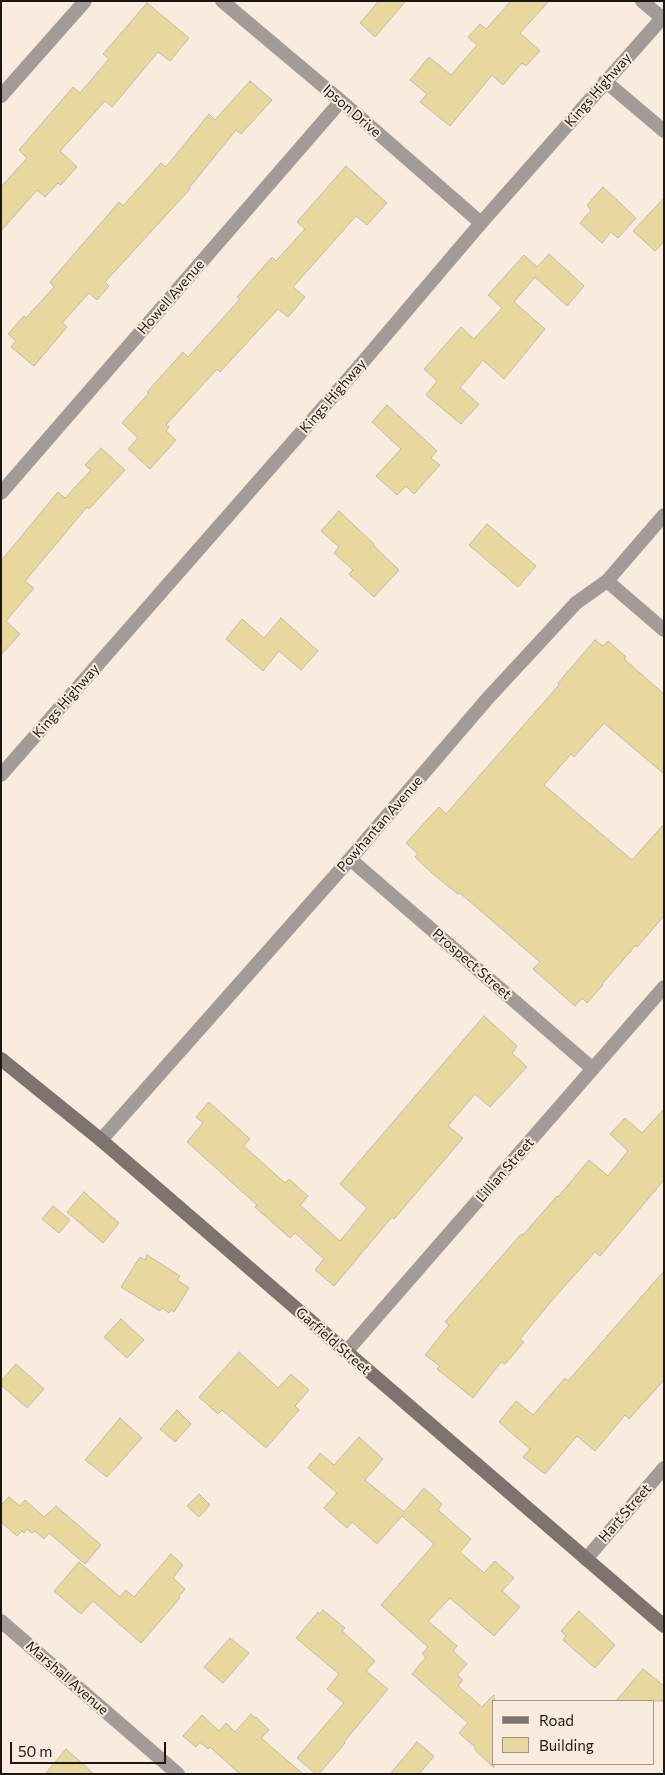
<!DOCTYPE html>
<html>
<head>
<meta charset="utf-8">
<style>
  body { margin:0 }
  #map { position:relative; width:665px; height:1775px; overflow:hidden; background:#f9ecdf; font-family:Commissioner,sans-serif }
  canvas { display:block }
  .frame { position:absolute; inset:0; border:2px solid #1c1713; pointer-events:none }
  .legend { position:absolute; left:492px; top:1700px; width:162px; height:65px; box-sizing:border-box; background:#f9ecdf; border:1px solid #a1978d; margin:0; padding:6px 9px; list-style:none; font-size:15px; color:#1c1713 }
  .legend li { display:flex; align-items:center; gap:10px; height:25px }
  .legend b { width:25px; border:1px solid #a1978d }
  .scale { position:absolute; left:10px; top:1742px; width:156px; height:22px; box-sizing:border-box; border:2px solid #1c1713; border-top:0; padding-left:6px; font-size:15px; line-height:18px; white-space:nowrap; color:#1c1713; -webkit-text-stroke:4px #f9ecdf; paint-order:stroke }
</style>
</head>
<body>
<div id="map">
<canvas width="665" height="1775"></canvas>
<div class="frame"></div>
<ul class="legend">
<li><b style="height:6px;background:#7e736e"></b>Road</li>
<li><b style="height:14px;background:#e8d89d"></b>Building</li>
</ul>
<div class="scale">50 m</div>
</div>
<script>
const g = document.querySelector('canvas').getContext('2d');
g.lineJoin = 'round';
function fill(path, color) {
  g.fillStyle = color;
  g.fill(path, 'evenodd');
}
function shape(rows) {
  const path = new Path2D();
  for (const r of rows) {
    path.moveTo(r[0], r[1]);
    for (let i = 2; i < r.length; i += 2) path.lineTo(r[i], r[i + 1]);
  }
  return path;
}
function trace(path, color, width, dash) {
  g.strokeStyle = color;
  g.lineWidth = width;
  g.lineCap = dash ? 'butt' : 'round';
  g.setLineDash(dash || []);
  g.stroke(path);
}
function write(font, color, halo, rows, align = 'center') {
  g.font = font + ' Commissioner,sans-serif';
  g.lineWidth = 4;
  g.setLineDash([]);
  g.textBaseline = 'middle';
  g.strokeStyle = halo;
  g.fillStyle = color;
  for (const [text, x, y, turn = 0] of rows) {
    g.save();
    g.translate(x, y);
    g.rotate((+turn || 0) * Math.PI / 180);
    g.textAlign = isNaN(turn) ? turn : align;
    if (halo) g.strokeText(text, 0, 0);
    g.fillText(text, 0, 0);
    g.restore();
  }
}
const building = shape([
  [379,1,406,1,375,37,360,23,379,1],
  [511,1,549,1,520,33,540,51,526,66,522,63,503,85,492,75,450,126,420,102,427,94,410,80,429,57,451,75,477,45,468,37,480,24,486,29,511,1],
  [147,3,189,38,170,61,158,52,112,107,105,101,60,151,77,167,61,185,58,183,45,197,37,190,1,231,1,187,27,158,19,150,73,87,80,93,109,59,103,54,147,3],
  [250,81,272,100,241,134,236,130,189,188,190,189,105,282,109,286,97,300,89,293,62,323,67,327,34,366,11,347,16,341,8,334,24,316,26,318,54,287,50,282,119,202,123,206,161,163,166,167,209,114,215,120,250,81],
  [346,166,387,203,367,225,356,216,293,287,305,297,288,317,278,309,220,372,217,369,166,425,169,427,166,431,176,440,150,469,128,449,138,438,122,423,149,393,147,392,183,352,188,357,240,299,237,297,272,257,276,261,305,229,297,222,346,166],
  [603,187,636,218,618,238,611,232,602,243,580,223,591,210,587,205,603,187],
  [664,198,664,242,655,251,633,231,664,198],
  [549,254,584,286,567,306,535,277,514,302,545,329,504,379,483,360,460,388,479,404,461,424,426,395,437,381,424,369,461,327,474,339,502,308,488,295,524,255,537,267,549,254],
  [387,405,437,451,431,458,440,465,414,494,406,486,397,495,376,476,401,449,372,422,387,405],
  [101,448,125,470,89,509,87,507,25,581,34,588,6,621,20,634,1,655,1,561,58,492,65,498,91,470,85,465,101,448],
  [339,511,374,544,373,545,399,570,374,597,349,574,353,570,334,553,339,547,321,531,339,511],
  [487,524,536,566,518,587,469,545,487,524],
  [281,618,318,651,301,670,279,651,263,671,226,639,242,619,264,638,281,618],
  [595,640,603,646,608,641,626,657,624,659,664,694,664,774,604,723,574,757,571,754,544,785,632,860,664,824,664,916,637,947,636,945,602,984,603,985,587,1003,582,998,575,1006,533,969,540,962,460,893,458,894,433,874,415,857,418,854,406,843,439,807,446,814,559,685,558,683,595,640],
  [484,1016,517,1046,512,1053,527,1067,490,1107,475,1094,448,1126,463,1138,394,1219,392,1217,334,1286,315,1270,324,1259,295,1233,290,1238,255,1207,257,1205,187,1142,203,1123,196,1117,209,1102,250,1139,244,1146,285,1183,289,1179,308,1196,300,1205,340,1241,367,1208,340,1184,484,1016],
  [664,1109,664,1180,600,1256,595,1252,554,1298,520,1339,524,1342,505,1364,501,1362,473,1398,437,1369,440,1366,425,1355,449,1325,445,1322,521,1234,523,1235,557,1196,558,1197,589,1160,608,1176,628,1151,610,1134,625,1118,642,1133,664,1109],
  [84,1192,119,1223,103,1243,67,1212,84,1192],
  [53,1206,70,1220,59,1233,42,1219,53,1206],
  [147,1255,180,1276,177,1280,189,1288,174,1312,171,1310,169,1313,162,1308,160,1311,121,1287,140,1257,145,1260,147,1255],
  [664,1271,664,1380,629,1419,625,1415,595,1451,577,1436,545,1474,523,1457,530,1449,499,1422,516,1401,533,1415,565,1378,568,1381,664,1271],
  [121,1319,144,1340,127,1358,104,1337,121,1319],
  [239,1352,278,1388,291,1374,309,1390,295,1406,299,1410,266,1448,222,1410,218,1414,199,1397,239,1352],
  [16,1364,44,1389,27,1408,1,1385,1,1381,16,1364],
  [177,1410,191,1424,175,1442,160,1429,177,1410],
  [120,1418,142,1438,107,1477,85,1460,120,1418],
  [359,1437,383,1459,365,1480,404,1512,424,1488,442,1504,438,1510,471,1539,460,1552,484,1573,495,1561,514,1578,502,1591,520,1607,494,1636,450,1598,428,1621,457,1646,453,1651,467,1664,457,1675,463,1680,458,1686,482,1707,494,1695,494,1768,475,1750,475,1747,459,1733,468,1723,412,1674,426,1657,422,1654,428,1647,381,1605,434,1544,402,1516,377,1544,352,1522,347,1528,324,1508,337,1493,308,1468,320,1453,334,1465,359,1437],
  [199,1494,210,1505,199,1517,187,1506,199,1494],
  [9,1497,20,1506,25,1500,44,1517,56,1506,101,1545,85,1564,49,1533,44,1539,35,1531,32,1533,27,1529,24,1533,22,1531,17,1536,1,1522,1,1505,9,1497],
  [171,1554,183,1565,173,1578,185,1589,179,1596,180,1598,141,1643,93,1601,81,1614,54,1591,79,1562,120,1597,126,1590,134,1597,171,1554],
  [323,1610,345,1628,342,1631,375,1661,366,1671,388,1689,344,1742,345,1743,319,1774,316,1774,297,1758,344,1703,327,1689,339,1674,296,1638,318,1612,320,1614,323,1610],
  [579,1611,615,1645,595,1668,563,1640,566,1636,561,1631,579,1611],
  [230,1638,249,1653,223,1683,204,1667,230,1638],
  [643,1669,664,1686,664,1701,616,1701,643,1669],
  [251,1714,255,1718,256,1717,269,1730,261,1738,303,1774,240,1774,210,1747,208,1749,200,1742,196,1747,183,1736,202,1715,219,1731,226,1723,235,1732,251,1714],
  [417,1742,434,1756,419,1774,390,1774,417,1742],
  [66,1749,94,1774,45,1774,66,1749]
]);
fill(building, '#e8d89d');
trace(building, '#bfbbab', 1);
trace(shape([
  [222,1,341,101,481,223],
  [642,1,662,18],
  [605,81,664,131],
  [1,96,85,1],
  [1,493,341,101],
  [607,581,664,630],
  [350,859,593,1069],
  [101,1140,350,859,488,698,576,603,607,581,664,515],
  [346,1352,664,987],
  [586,1559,664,1468],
  [1,1621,178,1774]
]), '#a29b97', 14);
trace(shape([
  [1,775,362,363,481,223,664,16]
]), '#a29b97', 14);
trace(shape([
  [1,1059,101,1140,664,1626]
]), '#7e736e', 14);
write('14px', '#1c1713', '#f9ecdf', [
  ["Kings Highway",598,90,-49],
  ["Ipson Drive",352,111,41],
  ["Howell Avenue",171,297,-49],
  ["Kings Highway",333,396,-49],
  ["Kings Highway",66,701,-49],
  ["Powhantan Avenue",380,824,-49],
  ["Prospect Street",472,964,41],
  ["Lillian Street",505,1170,-49],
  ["Garfield Street",333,1341,41],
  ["Hart Street",625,1513,-49],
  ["Marshall Avenue",67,1678,41]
]);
</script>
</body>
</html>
